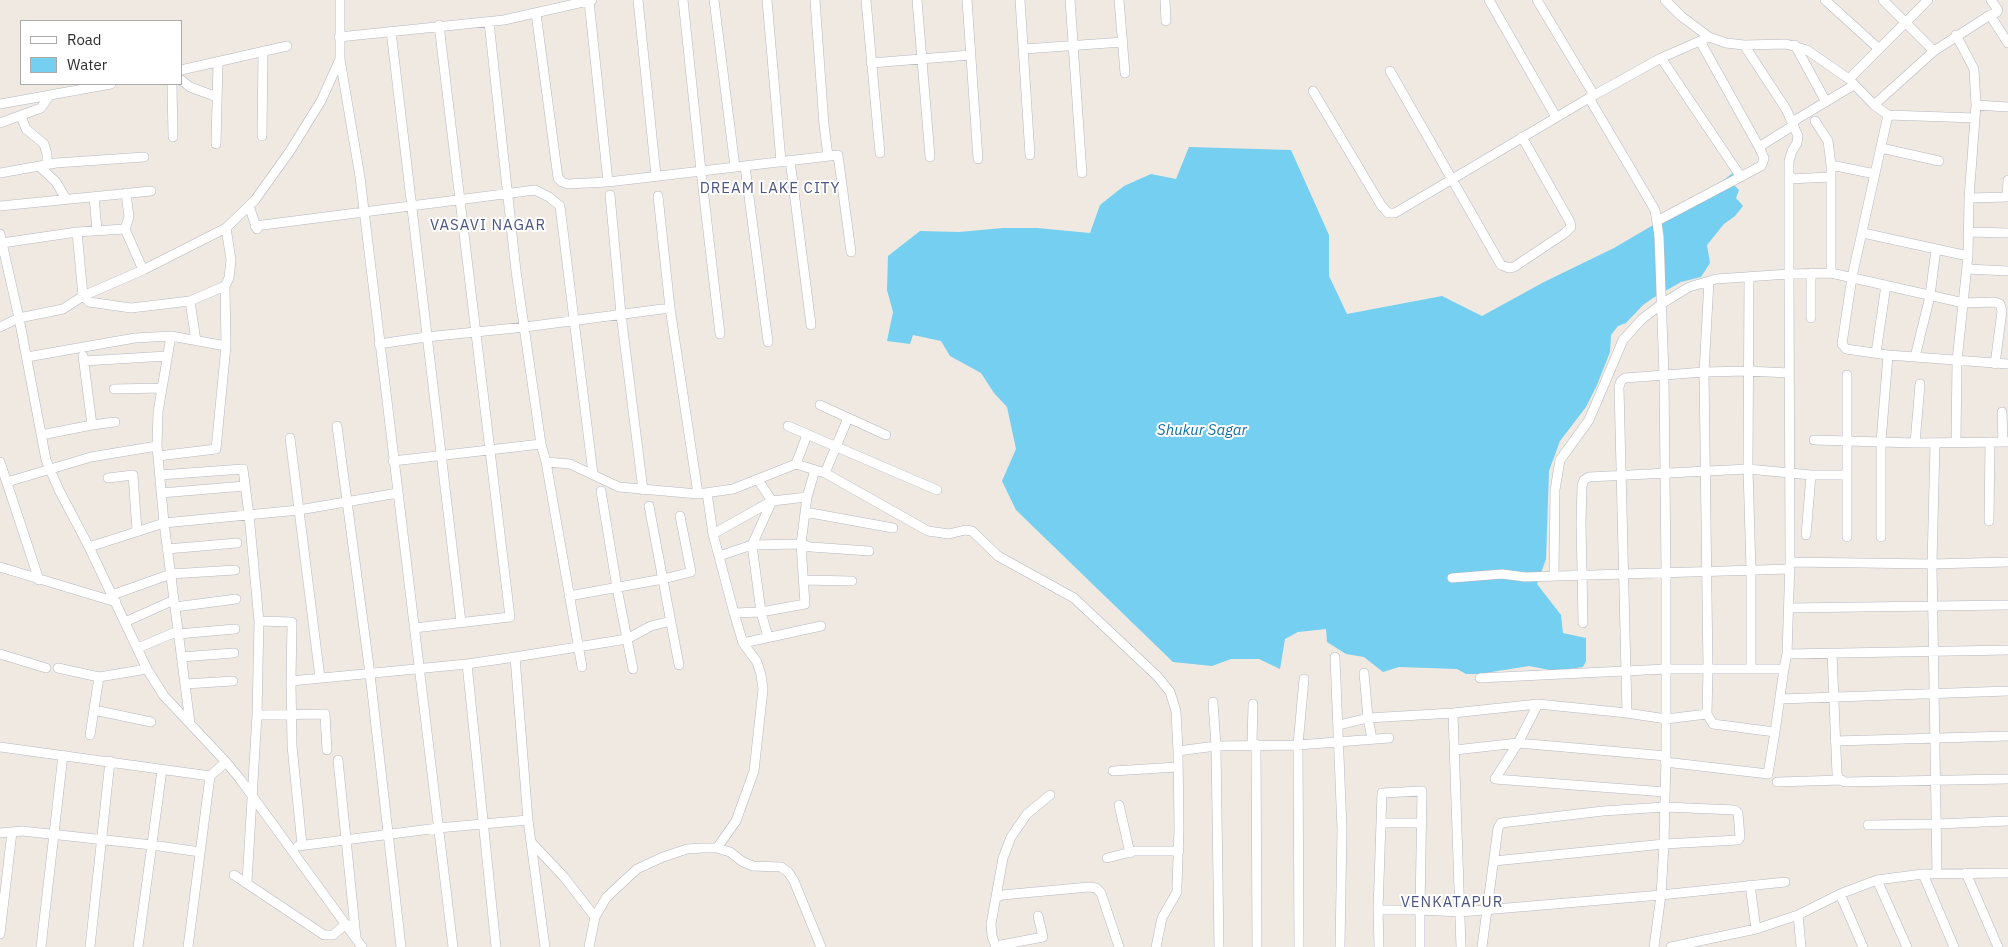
<!DOCTYPE html>
<html>
<head>
<meta charset="utf-8">
<style>
  body { margin:0 }
  #map { position:relative; width:2008px; height:947px; overflow:hidden; background:#efe9e1; font-family:"IBM Plex Sans",sans-serif }
  canvas { display:block }
  .legend { position:absolute; left:20px; top:20px; width:162px; height:65px; box-sizing:border-box; background:#fff; border:1px solid #ababab; margin:0; padding:6px 9px; list-style:none; font-size:15px; color:#2e2e2e }
  .legend li { display:flex; align-items:center; gap:10px; height:25px }
  .legend b { width:25px; border:1px solid #ababab }
</style>
</head>
<body>
<div id="map">
<canvas width="2008" height="947"></canvas>
<ul class="legend">
<li><b style="height:6px;background:#fff"></b>Road</li>
<li><b style="height:14px;background:#75cff0"></b>Water</li>
</ul>
</div>
<script>
const g = document.querySelector('canvas').getContext('2d');
g.lineJoin = 'round';
function fill(path, color) {
  g.fillStyle = color;
  g.fill(path, 'evenodd');
}
function shape(rows) {
  const path = new Path2D();
  for (const r of rows) {
    path.moveTo(r[0], r[1]);
    for (let i = 2; i < r.length; i += 2) path.lineTo(r[i], r[i + 1]);
  }
  return path;
}
function trace(path, color, width, dash) {
  g.strokeStyle = color;
  g.lineWidth = width;
  g.lineCap = dash ? 'butt' : 'round';
  g.setLineDash(dash || []);
  g.stroke(path);
}
function write(font, color, halo, rows, align = 'center') {
  g.font = font + ' "IBM Plex Sans",sans-serif';
  g.lineWidth = 4;
  g.setLineDash([]);
  g.textBaseline = 'middle';
  g.strokeStyle = halo;
  g.fillStyle = color;
  for (const [text, x, y, turn = 0] of rows) {
    g.save();
    g.translate(x, y);
    g.rotate((+turn || 0) * Math.PI / 180);
    g.textAlign = isNaN(turn) ? turn : align;
    if (halo) g.strokeText(text, 0, 0);
    g.fillText(text, 0, 0);
    g.restore();
  }
}
fill(shape([
  [1189,147,1291,150,1329,235,1329,276,1347,314,1442,296,1482,316,1544,282,1614,248,1701,197,1733,173,1732,183,1739,190,1736,198,1743,206,1735,216,1724,224,1707,245,1710,263,1701,277,1681,282,1653,298,1643,305,1626,323,1618,326,1611,335,1610,352,1597,385,1586,407,1560,441,1549,471,1546,559,1537,584,1561,615,1563,633,1586,638,1586,661,1583,667,1555,671,1529,666,1479,674,1466,674,1457,669,1399,667,1383,672,1364,657,1346,654,1327,642,1326,629,1298,632,1285,639,1280,669,1259,659,1231,659,1212,666,1173,662,1016,510,1002,481,1016,449,1007,407,994,393,981,373,950,356,941,341,913,335,910,344,887,341,893,312,887,290,888,256,920,231,959,232,1003,228,1037,228,1090,233,1100,205,1124,186,1151,174,1176,179]
]), '#75cff0');
const minor = shape([
  [638,0,656,176],
  [683,0,701,171,720,334],
  [714,0,735,167],
  [767,0,781,161],
  [815,0,824,125,828,156],
  [866,0,880,153],
  [917,0,930,157],
  [967,0,978,159],
  [1020,0,1030,155],
  [1070,0,1082,173],
  [1119,0,1125,73],
  [1165,0,1166,21],
  [1489,0,1556,117],
  [1537,0,1594,95],
  [1665,0,1681,16,1709,37,1726,43,1744,45,1786,44,1807,50,1849,79,1874,105,1888,115,1852,277,1842,344,1846,349,1888,355,1881,442,1881,537],
  [1825,0,1879,49],
  [1883,0,1934,51],
  [589,1,608,182],
  [536,13,558,178,562,182,568,184,608,182,838,155,851,252],
  [1990,15,1997,12,1998,10,1991,0],
  [489,22,516,271,541,444],
  [391,31,461,622],
  [1956,35,1974,69,1976,105,1969,198,1968,256,1957,361,1956,442],
  [339,37,504,20,592,0],
  [1700,41,1759,147],
  [1795,45,1826,102],
  [1024,49,1123,42],
  [1661,58,1741,177],
  [340,59,360,177,453,947],
  [871,63,970,55],
  [181,70,287,46],
  [1390,71,1501,265,1509,268,1514,267,1565,233,1571,227,1570,222,1522,137],
  [1849,79,1928,0],
  [181,80,190,87,217,97],
  [172,84,173,137],
  [1313,91,1381,205,1388,213,1395,213,1589,98],
  [0,104,111,84],
  [1874,105,1934,51,1990,15,2008,43],
  [1976,105,2008,107],
  [1888,115,1975,118],
  [21,116,26,129,44,144,47,154,47,165],
  [1815,121,1828,141,1831,165],
  [1792,122,1854,85],
  [0,123,41,108,50,95],
  [262,136,263,51],
  [216,144,218,62],
  [1881,148,1939,161],
  [790,160,811,325],
  [745,166,768,342],
  [40,167,56,182,66,199],
  [0,173,56,163,144,157],
  [1789,179,1831,177],
  [610,195,621,314,643,490],
  [658,196,670,308,698,494],
  [94,197,97,230],
  [2007,197,2008,180],
  [1969,198,2008,197],
  [0,206,151,191],
  [249,206,257,229],
  [1657,221,1761,166,1763,162,1764,158,1759,147,1794,125],
  [255,226,535,190,549,197,560,206,593,474],
  [125,229,129,217,126,193],
  [77,232,83,296,89,302,131,308,190,301,225,286,229,278,231,260,226,228],
  [1968,232,2008,233],
  [1863,233,1968,256],
  [0,234,19,318,46,460,59,490,89,547,147,669,164,696,226,762,240,779,362,947],
  [2,243,77,232,125,229,143,270],
  [1967,269,2008,271],
  [1831,273,1831,165,1875,174],
  [1749,277,1748,469,1751,570,1751,669],
  [1709,281,1704,372,1708,669,1784,669,1787,654,2008,650],
  [190,301,196,341],
  [1811,318,1811,273],
  [0,327,19,318,63,309,83,296,143,270,226,228,255,200,290,151,321,101,340,59,340,0],
  [171,336,158,412,157,446,164,523,190,723],
  [379,344,426,337,525,327,670,308],
  [1876,353,1886,285],
  [1888,355,1915,357,1930,296,1936,249],
  [83,356,92,425],
  [27,357,135,338,171,336,226,346],
  [1915,357,2008,364],
  [84,361,167,356],
  [114,389,162,388],
  [820,405,886,435],
  [2002,412,2003,442],
  [337,426,370,674,401,947],
  [788,426,937,490],
  [41,435,92,425,115,422],
  [290,438,320,678],
  [1814,440,1915,443,2008,442],
  [1915,443,1920,384],
  [1935,443,1932,564,1937,874],
  [158,456,216,449,226,346,225,286],
  [393,461,541,444,546,462,570,464,619,487,698,494,733,489,796,464,825,473,928,531,949,534,965,530,972,531,998,556,1074,598,1157,676,1170,692,1176,711,1178,751,1179,829,1177,886,1177,892,1162,918,1156,947],
  [0,462,39,580],
  [546,462,582,667],
  [796,464,807,435],
  [825,473,848,418],
  [160,475,243,469,249,515,259,621,257,715,325,714,327,750],
  [108,478,133,475,137,531],
  [758,480,772,501,752,545,761,612,768,637],
  [7,482,91,457,157,446],
  [601,491,617,588,633,669],
  [161,493,245,486],
  [707,493,713,534,734,613,743,643,757,662,761,675,763,689,754,771,736,821,717,848],
  [649,506,679,665],
  [805,512,893,528],
  [1989,521,1990,442],
  [713,534,772,501,807,497],
  [1806,535,1811,475],
  [1847,537,1847,375],
  [89,547,164,523,299,510,398,493],
  [167,549,237,543],
  [719,556,752,545,801,544,807,497,815,470],
  [1790,562,1932,564,2008,562],
  [0,567,116,602],
  [1554,576,1555,490,1560,460,1589,420,1623,340,1642,319,1663,303,1689,287,1716,279,1789,274,1789,161,1792,151,1797,143,1798,136,1786,109,1744,45],
  [1452,578,1502,574,1525,577,1790,569],
  [803,580,852,581],
  [112,595,171,574,235,570],
  [569,596,663,579,691,572,680,516],
  [175,607,236,599],
  [1789,608,2008,605],
  [734,613,761,612,805,604,801,544,811,547,869,551],
  [259,621,292,622,291,681],
  [125,622,174,600],
  [1583,623,1581,522,1582,486,1584,480,1589,477,1748,469,1811,475,1847,475],
  [414,628,510,617,439,25],
  [178,634,235,629],
  [743,643,821,626],
  [138,648,178,631],
  [1832,653,1837,774,1839,779,1845,782,2008,779],
  [0,654,46,668],
  [1787,654,1790,562,1789,274,1831,273,1964,303,1994,302,2000,304,2002,311,1995,364],
  [181,657,234,653],
  [515,657,627,639,651,626,671,621],
  [1335,657,1342,829,1340,947],
  [467,664,496,947],
  [58,668,99,677],
  [1364,673,1368,718,1372,739],
  [1480,678,1666,669,1708,669,1707,714,1713,724,1775,732,1784,669],
  [185,684,233,681],
  [1780,699,2008,691],
  [1213,702,1216,746,1219,947],
  [1538,704,1627,713,1666,719,1707,714],
  [94,710,151,722],
  [1453,713,1461,947],
  [1627,713,1619,387,1621,381,1625,378,1704,372,1748,371,1789,373],
  [1339,725,1368,718,1453,713,1538,704,1518,743,1495,779,1665,792],
  [90,735,99,677,147,669],
  [1835,741,2008,736],
  [1252,744,1253,704],
  [1256,744,1257,947],
  [0,747,210,776,188,947],
  [1455,750,1518,743,1666,756],
  [1178,751,1216,746,1298,745,1389,738],
  [338,760,356,938],
  [1665,762,1768,774,1775,732],
  [1113,771,1177,767],
  [210,776,226,762],
  [1777,782,1842,780],
  [1119,805,1130,853],
  [1381,823,1422,823],
  [1868,825,1937,824,2008,821],
  [0,833,22,831,152,845,200,852],
  [531,842,564,877,595,917],
  [302,845,292,746,291,681,467,664,515,657,528,820,545,947],
  [298,846,438,828,528,820],
  [1107,858,1135,851,1179,851],
  [1966,873,1998,947],
  [1923,874,1954,947],
  [234,875,324,935,333,935,346,924],
  [1877,880,1907,947],
  [247,882,257,715],
  [1750,885,1756,929],
  [1840,894,1863,947],
  [996,898,1002,895,1089,887,1096,888,1101,893,1119,947],
  [1378,910,1379,947],
  [1798,915,1801,947],
  [0,934,12,832],
  [996,946,1043,937,1038,916],
  [41,947,63,755],
  [90,947,110,761],
  [138,947,162,770],
  [589,947,595,917,606,898,625,880,637,869,663,857,687,849,702,848,717,848,730,852,743,862,753,866,781,867,788,872,794,881,821,947],
  [996,947,992,936,991,924,1003,858,1011,837,1027,814,1050,795],
  [1299,947,1298,745,1304,679],
  [1420,947,1420,910,1422,791,1382,793,1378,910,1420,910,1460,912,1661,895,1785,882],
  [1482,947,1498,828,1501,823,1603,811,1665,807,1735,810,1738,813,1740,837,1738,840,1664,844,1494,861],
  [1654,947,1661,895,1664,844,1666,756,1666,573,1664,376,1659,236,1655,210,1589,98,1661,58,1709,37],
  [1671,947,1756,929,1798,915,1840,894,1877,880,1923,874,2008,873]
]);
trace(minor, '#b4b7c1', 10);
trace(minor, '#fff', 9);
g.letterSpacing = '1px';
write('15px', '#4d5680', '#fff', [
  ["DREAM LAKE CITY",770,189],
  ["VASAVI NAGAR",488,226],
  ["VENKATAPUR",1452,903]
]);
g.letterSpacing = '0px';
write('italic 15px', '#0d6fa3', '#fff', [
  ["Shukur Sagar",1202,431]
]);
</script>
</body>
</html>
